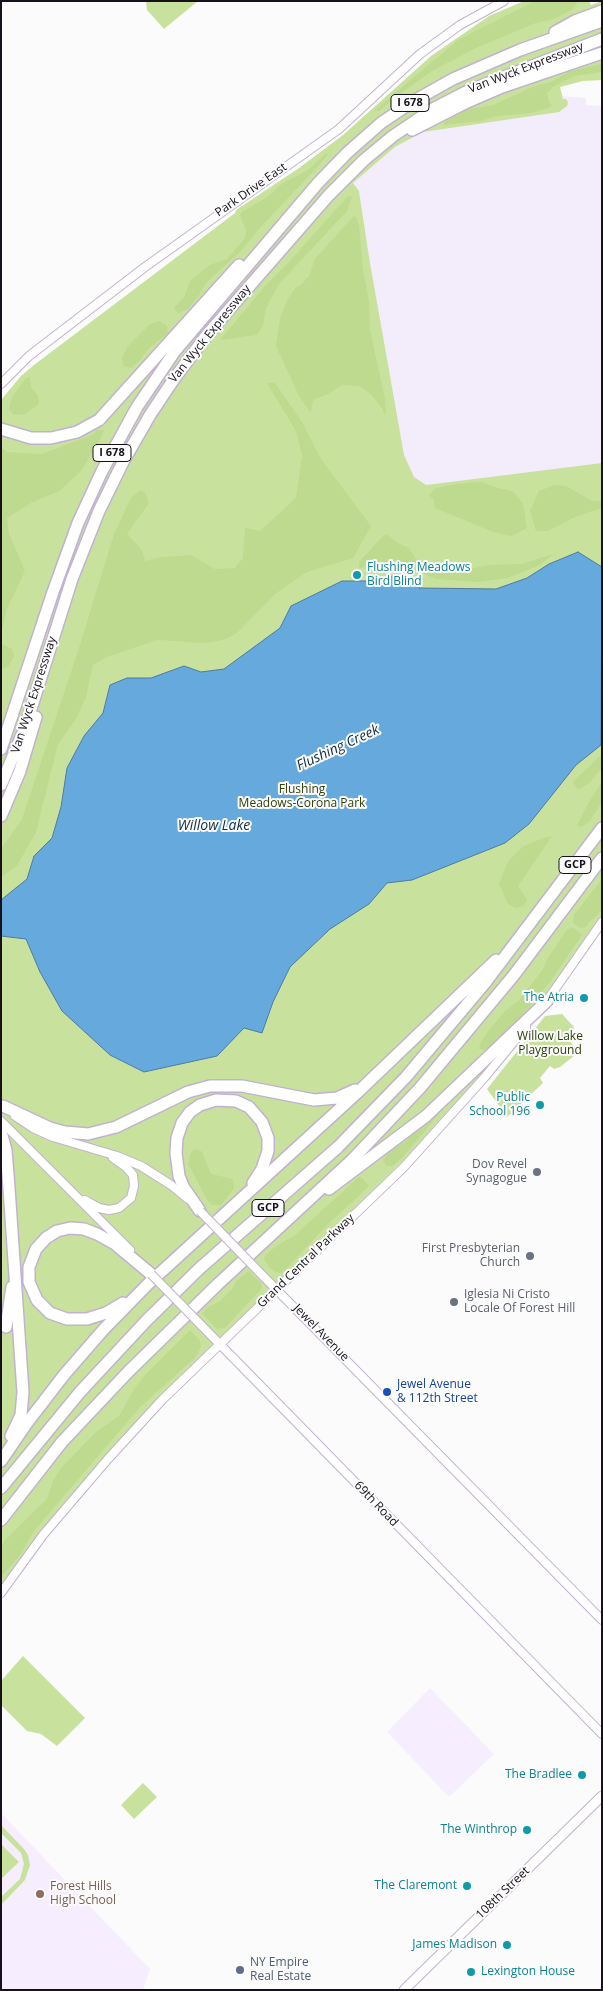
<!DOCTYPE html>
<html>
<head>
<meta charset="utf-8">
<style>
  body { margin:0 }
  #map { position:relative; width:603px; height:1991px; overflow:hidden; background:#fbfbfb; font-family:"Open Sans",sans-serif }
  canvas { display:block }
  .frame { position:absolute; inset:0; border:2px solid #17111c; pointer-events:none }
</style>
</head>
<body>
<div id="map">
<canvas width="603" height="1991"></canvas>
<div class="frame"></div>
</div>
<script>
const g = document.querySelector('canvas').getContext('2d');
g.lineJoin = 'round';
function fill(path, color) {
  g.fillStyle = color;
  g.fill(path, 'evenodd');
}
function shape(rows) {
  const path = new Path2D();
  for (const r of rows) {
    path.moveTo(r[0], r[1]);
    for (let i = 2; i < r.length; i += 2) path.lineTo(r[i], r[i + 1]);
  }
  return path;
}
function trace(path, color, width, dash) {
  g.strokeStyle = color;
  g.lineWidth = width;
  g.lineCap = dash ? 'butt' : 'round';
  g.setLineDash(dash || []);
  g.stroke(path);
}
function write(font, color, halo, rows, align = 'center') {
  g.font = font + ' "Open Sans",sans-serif';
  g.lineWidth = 4;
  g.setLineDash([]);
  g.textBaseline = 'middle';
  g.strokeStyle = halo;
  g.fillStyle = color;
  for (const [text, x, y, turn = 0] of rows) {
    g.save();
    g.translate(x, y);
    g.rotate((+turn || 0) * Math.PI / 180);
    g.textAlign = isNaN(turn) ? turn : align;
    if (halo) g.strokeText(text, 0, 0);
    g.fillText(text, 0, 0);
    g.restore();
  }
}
fill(shape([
  [562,96,586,98,586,105,602,106,602,467,417,493,400,464,359,191,353,183,395,147,423,132,564,109]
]), '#f3ecfb');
fill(shape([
  [430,1688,494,1754,449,1797,387,1732],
  [1,1813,150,1969,143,1990,1,1990]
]), '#f6eefe');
fill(shape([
  [146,1,198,1,164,29,147,10],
  [524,1,589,1,591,5,602,1,602,80,583,81,560,87,563,99,566,99,568,102,567,106,559,112,423,132,395,147,353,183,359,191,370,263,404,455,414,477,426,485,602,463,602,929,492,1063,401,1163,198,1360,108,1459,1,1593,1,400,21,376,34,365,235,213,236,210,299,168,343,135,431,56,489,16],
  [562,1014,574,1027,571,1043,579,1052,560,1067,554,1069,550,1066,540,1078,543,1083,507,1117,487,1089,545,1016],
  [23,1656,85,1718,57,1746,41,1734,27,1731,1,1705,1,1681],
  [143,1783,157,1797,134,1819,121,1805],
  [1,1825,24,1849,28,1855,30,1865,25,1880,1,1905,1,1897,20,1879,24,1864,21,1853,1,1833],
  [1,1844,19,1862,1,1879]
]), '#c8e29d');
fill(shape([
  [535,1,578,1,573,9,554,19,536,23,478,47,432,71,400,94,379,111,375,110,458,40],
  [602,64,602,72,574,76,553,87,547,93,549,102,552,105,549,108,531,113,497,116,481,121,443,125,446,121,465,110,493,105,532,87,551,82,570,71],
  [326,153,328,154,321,163,258,230,241,251,206,283,198,297,188,309,178,313,174,308,184,297,190,281,210,265,227,259,245,238,246,230,240,216,242,212,269,196,283,183,308,170],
  [348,196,352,197,347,211,279,284,266,308,263,325,257,335,220,340,266,285,289,262],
  [354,216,356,217,359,225,363,270,369,301,370,330,385,399,386,417,382,408,371,394,359,386,342,385,328,394,313,400,311,413,299,396,276,346,280,318,288,299,296,287,301,285,309,276,315,259],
  [160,321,167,326,168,333,149,348,140,360,131,368,123,366,122,358,128,346,150,324],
  [30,377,31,387,38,396,39,404,25,414,14,415,9,409,12,397,26,378],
  [267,383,275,383,302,422,321,459,371,526,353,558,307,572,275,594,236,634,223,640,204,643,157,640,107,657,93,665,86,697,76,719,58,744,36,832,17,866,1,877,1,849,22,819,79,648,114,534,131,498,140,490,145,493,149,503,127,534,142,550,145,561,162,557,191,555,215,569,235,568,243,558,245,528,260,531,296,498,302,456,296,431],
  [97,430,104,430,101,438,81,471,59,491,31,503,7,518,9,534,25,571,6,611,1,637,1,447,7,452,42,454,92,435],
  [481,482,498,488,512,491,523,503,527,528,512,536,493,532,435,508,434,500,429,495,436,488,456,484],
  [554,485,566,486,592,501,602,501,602,508,575,517,548,531,536,531,530,511,539,491],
  [387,534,398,543,409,548,416,559,435,567,456,572,489,565,522,564,553,554,540,565,508,578,477,582,436,579,420,572,400,570,376,563,359,569,359,562,384,535],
  [1,644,12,649,14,656,8,667,1,669],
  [602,754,602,768,589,783,578,790,573,782],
  [602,782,602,802,589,822,581,827,577,825,589,802],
  [552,836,518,886,527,900,524,906,516,908,508,904,499,884,508,862,522,847,543,838],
  [602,879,602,909,596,917,590,921,586,927,580,928,573,923,574,915],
  [572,927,582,935,552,979,513,1027,488,1049,484,1050,479,1048,481,1042,489,1030,504,1012,518,1001,541,972,548,958,566,931],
  [444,1108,402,1158,393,1166,386,1166,383,1160,391,1149,403,1143,438,1112],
  [197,1149,202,1152,211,1174,233,1179,234,1188,221,1205,212,1205,208,1201,188,1164,190,1155,193,1150],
  [360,1176,369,1186,361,1194,331,1221,286,1269,280,1273,276,1272,270,1268,264,1259,265,1256,276,1246,294,1236],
  [249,1271,261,1283,262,1288,225,1328,217,1329,202,1313,210,1306,219,1302,232,1289,237,1280],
  [190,1330,200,1341,201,1347,195,1358,140,1407,33,1532,21,1554,1,1577,1,1546,6,1539,47,1499,53,1481,61,1468,96,1432,120,1415,132,1392,144,1376]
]), '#beda8e');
const water = shape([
  [578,552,602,567,601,745,576,765,529,824,505,843,412,880,387,883,369,904,330,929,290,967,273,1002,262,1033,244,1028,217,1056,144,1072,110,1055,62,1011,40,972,26,939,1,936,1,900,27,879,34,856,52,838,61,807,67,768,84,736,103,713,110,685,127,678,151,678,184,666,201,672,224,669,280,628,291,606,342,581,366,581,398,575,420,588,496,589,527,578,549,564,578,552]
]);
fill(water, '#66a9dd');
trace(water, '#4e7ba3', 1);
const tertiary = shape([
  [1,384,29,356,145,267,339,129,420,54,460,25,504,1],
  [544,1005,602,922],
  [15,1116,33,1128,53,1137,117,1156,141,1166,171,1185,188,1199],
  [1,1121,130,1250],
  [85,1200,99,1208,109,1210,119,1208,131,1198,134,1186,133,1175,126,1167,113,1158],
  [264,1277,602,1620],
  [201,1325,602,1734],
  [1,1593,43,1535,108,1459,162,1400,404,1167,484,1078,526,1027]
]);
const secondary = shape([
  [404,1990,602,1796]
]);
const motorway = shape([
  [555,32,575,21,602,11],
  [412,130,465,103,502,87,602,53],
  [1,429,31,438,51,438,77,432,99,420,239,265],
  [1,749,53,592,78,523,102,471,137,407,175,351,318,183,347,153,381,123,412,102,453,79,520,50,602,21],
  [1,785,25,728,72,579,99,511,123,462,150,415,174,379,206,336,329,195,364,160,393,136,433,109,468,91,602,39],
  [1,816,20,771,36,717],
  [3,1106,50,1128,65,1132,88,1134,116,1127,188,1092,210,1086,242,1086,314,1100,337,1098,355,1090],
  [1,1132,6,1150,9,1188,23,1392,21,1415,11,1436],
  [329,1189,426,1116,547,1001],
  [200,1211,184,1188,179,1176,176,1153,177,1138,182,1123,190,1112,200,1105,216,1100,236,1101,249,1107,262,1122,268,1138,268,1151,262,1169,253,1183],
  [123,1303,106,1313,87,1319,67,1319,50,1313,37,1300,29,1282,29,1267,36,1249,46,1238,57,1231,70,1228,84,1229,97,1234,115,1244,151,1274],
  [6,1327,12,1287],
  [1,1461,27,1423,64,1375,104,1329,148,1284,358,1092,496,960],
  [1,1488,80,1392,147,1320,200,1268,338,1147,406,1077,485,983,602,828],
  [1,1520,62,1442,129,1371,217,1285,352,1160,420,1088,514,975,602,858]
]);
trace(tertiary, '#c1b2d0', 10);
trace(secondary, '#c1b2d0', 11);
trace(motorway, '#c1b2d0', 14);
trace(tertiary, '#fff', 8);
trace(secondary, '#fff', 9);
trace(motorway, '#fff', 11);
const tertiaryBridge = shape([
  [200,1211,264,1277],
  [151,1274,201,1325]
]);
trace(tertiaryBridge, '#c1b2d0', 10, []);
trace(tertiaryBridge, '#fff', 8);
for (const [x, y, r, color] of [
  [357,575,5,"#0f9aa8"],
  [584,998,5,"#0f9aa8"],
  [540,1105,5,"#0f9aa8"],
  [537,1172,5,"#6b7280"],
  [530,1256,5,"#6b7280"],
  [454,1302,5,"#6b7280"],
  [387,1392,5,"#1a4fb4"],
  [582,1775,5,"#0f9aa8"],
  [527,1830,5,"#0f9aa8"],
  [467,1886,5,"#0f9aa8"],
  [40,1894,5,"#8d6e63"],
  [507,1945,5,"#0f9aa8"],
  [240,1970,5,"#5c6f8a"],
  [471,1972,5,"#0f9aa8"]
]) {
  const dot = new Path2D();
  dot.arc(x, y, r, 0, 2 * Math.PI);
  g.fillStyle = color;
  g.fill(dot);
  trace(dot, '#fbfbfb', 2);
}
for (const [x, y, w] of [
  [410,103,38],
  [112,453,38],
  [575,865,32],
  [268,1208,32]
]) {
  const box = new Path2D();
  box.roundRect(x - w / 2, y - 8.5, w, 17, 4);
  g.fillStyle = '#fbfbfb';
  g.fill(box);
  trace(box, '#17111c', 1);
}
write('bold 11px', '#17111c', null, [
  ["I 678",410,103],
  ["I 678",112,453],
  ["GCP",575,865],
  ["GCP",268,1208]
]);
write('12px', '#17111c', '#fbfbfb', [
  ["Van Wyck Expressway",526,68,-21],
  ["Park Drive East",251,190,-35],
  ["Van Wyck Expressway",210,334,-51],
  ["Van Wyck Expressway",34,695,-72],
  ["Grand Central Parkway",306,1261,-44],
  ["Jewel Avenue",321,1333,46],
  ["69th Road",376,1504,46],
  ["108th Street",503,1893,-44]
]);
write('12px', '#0d838f', '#fbfbfb', [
  ["Flushing Meadows",367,568,"left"],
  ["Bird Blind",367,582,"left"],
  ["The Atria",574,998],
  ["Public",530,1098],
  ["School 196",530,1112],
  ["The Bradlee",572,1775],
  ["The Winthrop",517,1830],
  ["The Claremont",457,1886],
  ["James Madison",497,1945],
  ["Lexington House",481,1972,"left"]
], 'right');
write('12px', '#2f4008', '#fbfbfb', [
  ["Flushing",302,790],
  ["Meadows-Corona Park",302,804],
  ["Willow Lake",550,1037],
  ["Playground",550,1051]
]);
write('12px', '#5b616d', '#fbfbfb', [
  ["Dov Revel",527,1165],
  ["Synagogue",527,1179],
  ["First Presbyterian",520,1249],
  ["Church",520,1263],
  ["Iglesia Ni Cristo",464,1295,"left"],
  ["Locale Of Forest Hill",464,1309,"left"]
], 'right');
write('12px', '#164399', '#fbfbfb', [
  ["Jewel Avenue",397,1385],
  ["& 112th Street",397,1399]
], 'left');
write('12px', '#785e54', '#fbfbfb', [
  ["Forest Hills",50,1887],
  ["High School",50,1901]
], 'left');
write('12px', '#4e5e75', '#fbfbfb', [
  ["NY Empire",250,1963],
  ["Real Estate",250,1977]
], 'left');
write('italic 14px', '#0f2c42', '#fbfbfb', [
  ["Flushing Creek",338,748,-25],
  ["Willow Lake",214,826]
]);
</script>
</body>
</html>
